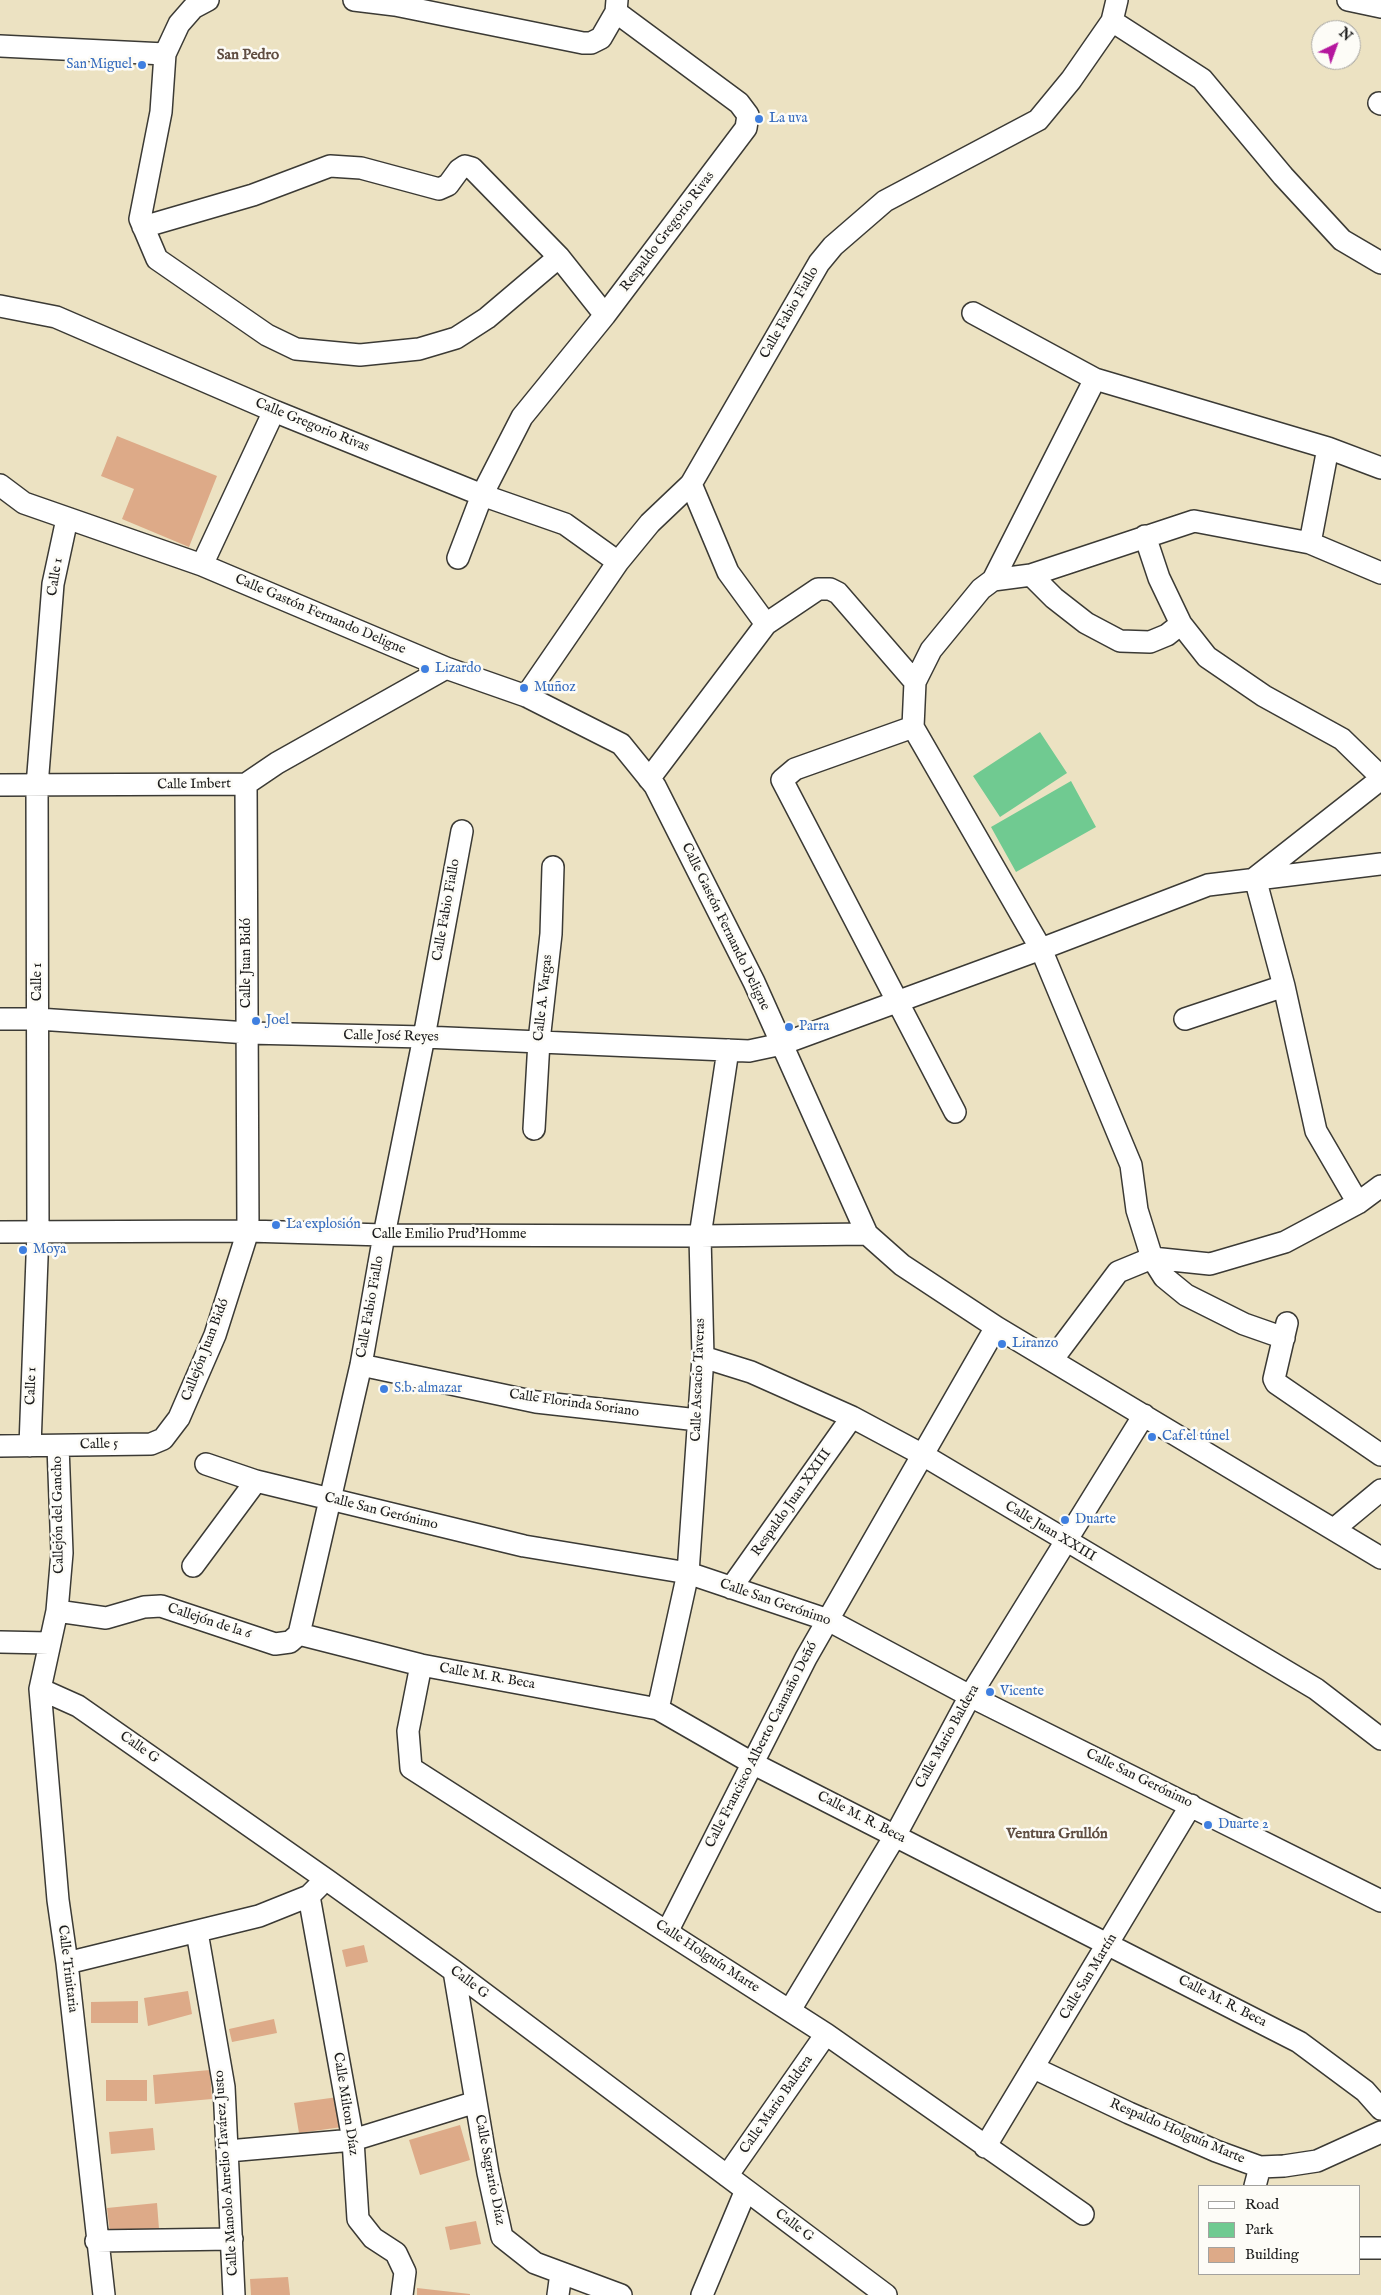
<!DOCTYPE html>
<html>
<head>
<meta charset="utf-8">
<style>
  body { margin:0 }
  #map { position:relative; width:1381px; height:2295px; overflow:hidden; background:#ece2c2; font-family:"IM FELL English",serif }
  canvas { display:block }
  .legend { position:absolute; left:1198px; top:2185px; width:162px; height:90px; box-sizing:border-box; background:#fdfcf7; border:1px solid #a3a29f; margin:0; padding:6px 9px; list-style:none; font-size:15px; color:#1c1c1c }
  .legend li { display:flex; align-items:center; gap:10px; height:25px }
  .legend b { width:25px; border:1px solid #a3a29f }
  .north { position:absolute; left:1311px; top:20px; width:50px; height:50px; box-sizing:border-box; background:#fdfcf7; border:1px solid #a3a29f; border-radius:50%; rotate:42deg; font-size:14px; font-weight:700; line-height:20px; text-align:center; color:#1c1c1c }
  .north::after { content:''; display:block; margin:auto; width:18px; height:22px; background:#b5179e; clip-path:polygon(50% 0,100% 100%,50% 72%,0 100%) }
</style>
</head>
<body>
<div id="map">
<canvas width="1381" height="2295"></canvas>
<ul class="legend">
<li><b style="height:6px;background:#fff"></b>Road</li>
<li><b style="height:14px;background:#70ca91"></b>Park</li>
<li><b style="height:14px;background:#da8"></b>Building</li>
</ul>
<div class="north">N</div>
</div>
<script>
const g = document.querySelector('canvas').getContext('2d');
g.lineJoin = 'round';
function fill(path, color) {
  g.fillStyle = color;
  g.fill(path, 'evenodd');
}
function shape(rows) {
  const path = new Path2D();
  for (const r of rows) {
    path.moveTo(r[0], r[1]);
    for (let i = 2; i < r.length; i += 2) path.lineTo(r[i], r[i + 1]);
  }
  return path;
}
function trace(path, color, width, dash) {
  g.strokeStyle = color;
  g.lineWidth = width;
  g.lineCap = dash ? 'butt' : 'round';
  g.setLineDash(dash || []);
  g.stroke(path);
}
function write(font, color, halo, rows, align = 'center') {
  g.font = font + ' "IM FELL English",serif';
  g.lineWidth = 5;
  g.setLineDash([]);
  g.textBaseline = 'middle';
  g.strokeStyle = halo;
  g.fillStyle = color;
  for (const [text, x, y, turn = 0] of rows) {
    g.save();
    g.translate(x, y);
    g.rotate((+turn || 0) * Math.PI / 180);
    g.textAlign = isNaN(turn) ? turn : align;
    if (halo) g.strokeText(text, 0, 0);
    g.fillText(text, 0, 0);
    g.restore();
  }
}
fill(shape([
  [1040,732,1067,773,1000,817,973,776],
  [1071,781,1096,827,1016,872,991,827]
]), '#70ca91');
fill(shape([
  [117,436,217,476,189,547,122,519,134,489,101,476],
  [364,1945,368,1962,346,1967,342,1950],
  [188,1991,192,2014,148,2026,144,1998],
  [138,2001,138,2023,91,2023,91,2002],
  [274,2019,277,2033,232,2042,229,2029],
  [210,2070,212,2099,155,2104,153,2075],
  [106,2080,147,2080,147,2101,106,2101],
  [338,2097,342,2127,299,2133,294,2103],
  [460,2125,470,2160,420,2175,409,2140],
  [153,2128,155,2150,111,2154,109,2132],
  [157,2203,159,2229,110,2233,107,2208],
  [476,2221,481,2244,450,2250,445,2227],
  [288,2277,290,2295,251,2295,250,2279],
  [417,2288,470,2294,470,2295,417,2295]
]), '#da8');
const minor = shape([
  [208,0,193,8,179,24,165,54,161,112,140,219,157,259,267,335,296,349,360,355,419,349,456,338,487,318,559,257],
  [354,0,395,5,583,43,591,43,601,38,616,12],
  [1348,0,1381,7],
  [1112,21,1202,79,1283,176,1342,240,1381,263],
  [0,46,165,54],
  [1379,103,1381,104],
  [143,227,253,195,330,166,361,168,439,189,448,185,459,170,465,166,472,168,559,257,605,315],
  [0,306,56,317,274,411,482,495,565,524,618,562],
  [973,313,1095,379,1328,448,1381,468],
  [691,484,728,572,766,624],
  [0,485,24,503,202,565,446,668,526,696,621,744,655,786,754,982,867,1234,902,1265,996,1327,1381,1558],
  [1145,536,1159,578,1181,624,1207,657,1264,696,1342,739,1381,777],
  [1310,543,1328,448],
  [458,558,482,495,522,417,605,315,746,128,748,115,739,103,616,12,617,0],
  [202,565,274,411],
  [1031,575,1054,598,1086,623,1120,641,1150,642,1167,635,1181,624],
  [993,580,1095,379],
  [526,696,618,562,650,523,691,484,819,263,833,246,885,201,1038,120,1071,80,1112,21,1117,0],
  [913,727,795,769,782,780,955,1112],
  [649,779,766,624,818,589,830,589,838,593,915,682],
  [0,785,246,784,277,763,446,668],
  [0,1019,38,1019,248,1033,424,1037,749,1051,782,1044,1041,949,1208,885,1381,864],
  [1185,1019,1284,986],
  [534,1129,539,1041,551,934,553,867],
  [1358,1203,1316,1131,1284,986,1255,878,1381,779],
  [0,1232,248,1231,384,1235,700,1236,867,1234],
  [1287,1323,1274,1379,1276,1383,1381,1455],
  [1284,1338,1244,1324,1186,1295,1164,1277,1152,1258,1137,1210,1131,1165,1041,949,913,727,915,682,931,650,981,589,993,580,1031,575,1194,521,1310,543,1381,573],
  [703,1357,751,1372,852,1417,923,1455,1316,1689,1381,1739],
  [1052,1360,1118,1272,1152,1258,1210,1264,1285,1242,1358,1203,1381,1186],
  [361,1365,536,1402,698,1420],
  [0,1446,151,1444,163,1439,179,1418,215,1335,248,1231,246,784],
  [30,1446,38,1231,37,786,53,584,67,519],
  [58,1446,62,1553,57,1611,40,1689,58,1900,67,1963,104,2295],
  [206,1464,256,1481,524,1546,688,1573,828,1620,970,1696,1381,1901],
  [1334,1529,1381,1490],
  [193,1566,256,1481],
  [731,1588,852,1417],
  [57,1611,106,1618,144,1607,161,1606,275,1644,290,1642,299,1634],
  [299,1634,421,1665,658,1709,752,1763,1299,2042,1365,2091,1381,2109],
  [299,1634,361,1365,384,1235,424,1037,462,831],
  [0,1642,49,1643],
  [421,1665,408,1731,411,1768,826,2034,1083,2214],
  [40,1689,78,1706,327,1880,454,1971,886,2295],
  [658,1709,688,1573,703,1357,700,1236,728,1050],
  [309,1896,353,2140,358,2219,373,2238,396,2253,405,2272,402,2295],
  [197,1932,224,2087,234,2295],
  [667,1932,806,1658,996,1327],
  [67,1963,259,1916,309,1896,319,1886],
  [454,1971,488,2173,502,2237,535,2263,621,2295],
  [790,2010,895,1836,970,1696,1144,1415],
  [1034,2068,1129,2113,1216,2151,1260,2167,1284,2166,1317,2161,1381,2132],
  [985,2147,1191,1805],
  [228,2151,353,2140,476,2102],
  [727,2176,826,2034],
  [1255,2186,1260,2167],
  [96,2241,232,2239],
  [1360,2248,1381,2248],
  [558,2295,561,2273],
  [702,2295,746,2190]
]);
trace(minor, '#3b3a35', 24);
trace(minor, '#fff', 21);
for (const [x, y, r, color] of [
  [142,65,5,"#3f7fe0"],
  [759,119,5,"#3f7fe0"],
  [425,669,5,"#3f7fe0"],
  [524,688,5,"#3f7fe0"],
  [256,1021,5,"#3f7fe0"],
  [789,1027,5,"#3f7fe0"],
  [276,1225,5,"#3f7fe0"],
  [23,1250,5,"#3f7fe0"],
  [1002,1344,5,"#3f7fe0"],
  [384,1389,5,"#3f7fe0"],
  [1152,1437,5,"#3f7fe0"],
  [1065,1520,5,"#3f7fe0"],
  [990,1692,5,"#3f7fe0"],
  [1208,1825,5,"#3f7fe0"]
]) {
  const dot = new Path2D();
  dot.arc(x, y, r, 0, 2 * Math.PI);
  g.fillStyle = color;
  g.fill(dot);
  trace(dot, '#fdfcf7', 2);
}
write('14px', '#366cbe', '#fdfcf7', [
  ["San Miguel",132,65,"right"],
  ["La uva",769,119],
  ["Lizardo",435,669],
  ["Muñoz",534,688],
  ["Joel",266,1021],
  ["Parra",799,1027],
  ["La explosión",286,1225],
  ["Moya",33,1250],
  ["Liranzo",1012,1344],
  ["S.b. almazar",394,1389],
  ["Caf.el túnel",1162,1437],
  ["Duarte",1075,1520],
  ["Vicente",1000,1692],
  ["Duarte 2",1218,1825]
], 'left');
write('14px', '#1c1c1c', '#fdfcf7', [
  ["Respaldo Gregorio Rivas",668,232,-53],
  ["Calle Fabio Fiallo",790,313,-60],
  ["Calle Gregorio Rivas",312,426,22],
  ["Calle 1",56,577,-81],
  ["Calle Gastón Fernando Deligne",320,615,23],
  ["Calle Imbert",194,785,-1],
  ["Calle Fabio Fiallo",447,910,-80],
  ["Calle Gastón Fernando Deligne",725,927,64],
  ["Calle Juan Bidó",247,963,-90],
  ["Calle 1",38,982,-90],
  ["Calle A. Vargas",544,998,-84],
  ["Calle José Reyes",391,1037,1],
  ["Calle Emilio Prud'Homme",449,1235],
  ["Calle Fabio Fiallo",371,1307,-80],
  ["Callejón Juan Bidó",206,1350,-69],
  ["Calle Ascacio Taveras",699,1380,-88],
  ["Calle 1",32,1386,-88],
  ["Calle Florinda Soriano",574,1404,8],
  ["Calle 5",99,1445,-2],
  ["Respaldo Juan XXIII",792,1503,-55],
  ["Calle San Gerónimo",381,1512,14],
  ["Callejón del Gancho",59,1515,-91],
  ["Calle Juan XXIII",1050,1532,31],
  ["Calle San Gerónimo",775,1603,19],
  ["Callejón de la 6",209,1622,18],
  ["Calle M. R. Beca",487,1677,10],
  ["Calle Mario Baldera",948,1737,-61],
  ["Calle Francisco Alberto Caamaño Deñó",762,1745,-63],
  ["Calle G",139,1748,35],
  ["Calle San Gerónimo",1139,1779,26],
  ["Calle M. R. Beca",861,1818,27],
  ["Calle Holguín Marte",707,1957,33],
  ["Calle Trinitaria",67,1969,83],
  ["Calle San Martín",1089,1977,-59],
  ["Calle G",469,1983,37],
  ["Calle M. R. Beca",1222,2002,27],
  ["Calle Milton Díaz",345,2104,81],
  ["Calle Mario Baldera",777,2105,-55],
  ["Respaldo Holguín Marte",1177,2132,23],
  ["Calle Sagrario Díaz",489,2170,79],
  ["Calle Manolo Aurelio Tavárez Justo",227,2173,-94],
  ["Calle G",794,2226,37]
]);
write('bold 15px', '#604e42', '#fdfcf7', [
  ["San Pedro",248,56],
  ["Ventura Grullón",1057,1835]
]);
</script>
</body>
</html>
